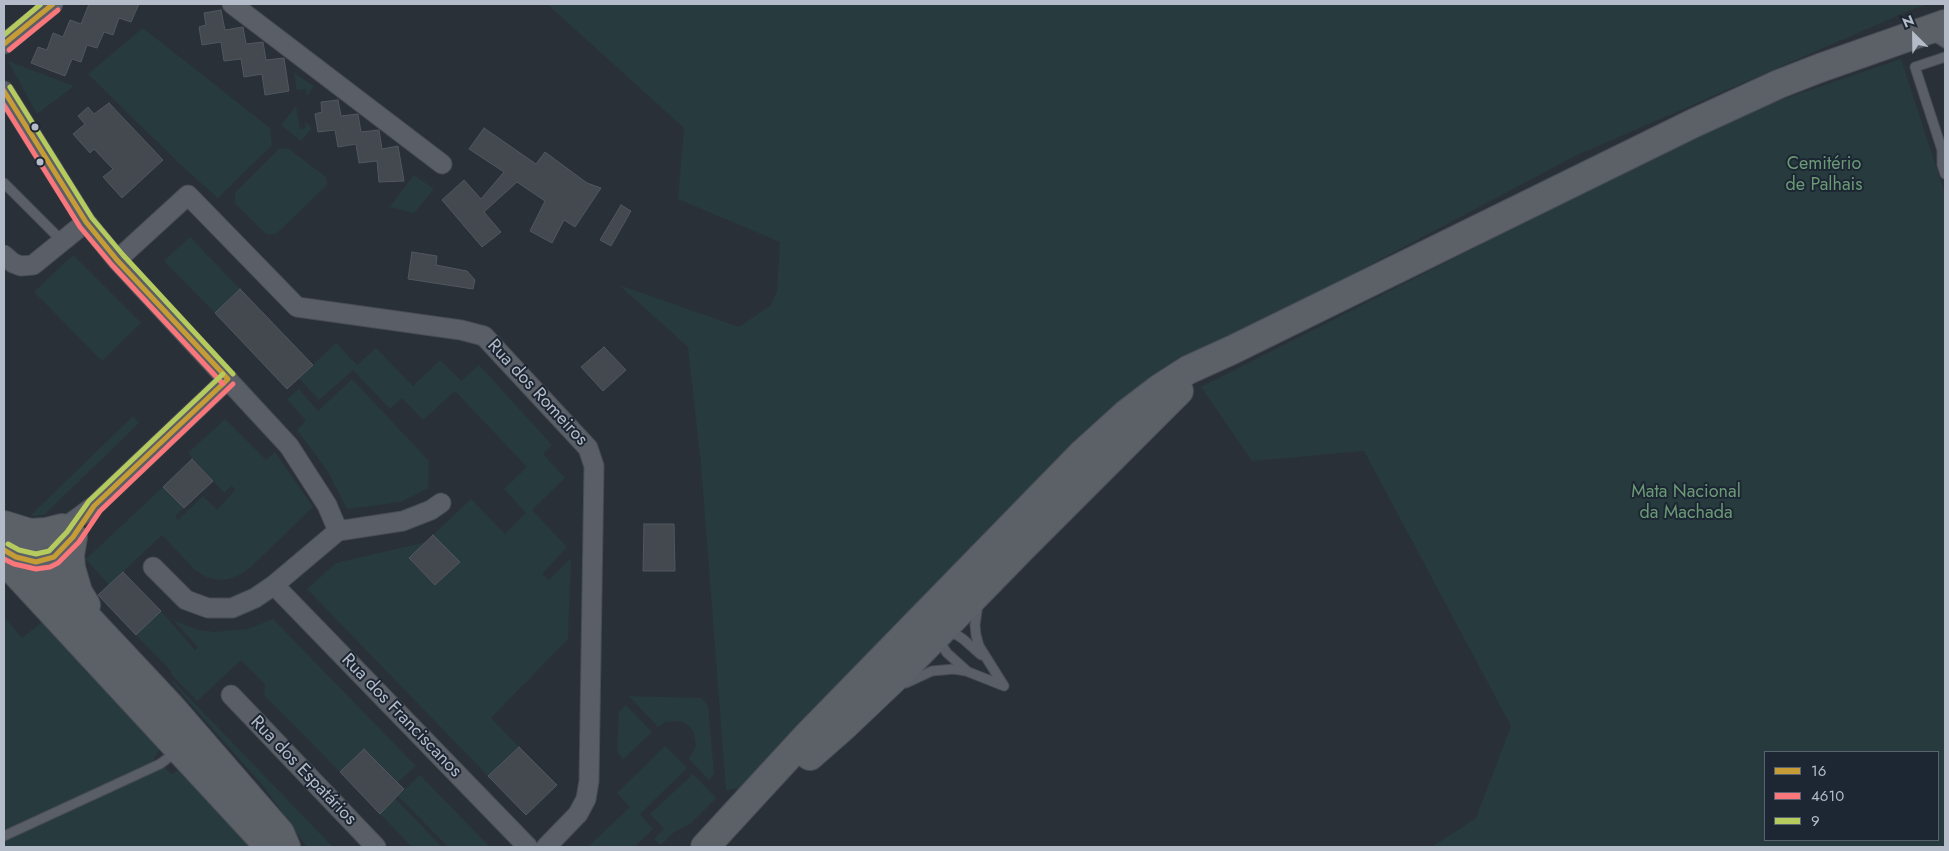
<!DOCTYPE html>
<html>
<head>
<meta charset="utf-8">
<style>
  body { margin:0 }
  #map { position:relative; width:1949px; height:851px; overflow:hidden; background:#2a3038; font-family:Jost,sans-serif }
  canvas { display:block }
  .frame { position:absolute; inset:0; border:5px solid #b4bcc9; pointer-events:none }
  .legend { position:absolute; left:1764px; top:751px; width:175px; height:90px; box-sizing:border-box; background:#1d2633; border:1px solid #59626f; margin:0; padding:6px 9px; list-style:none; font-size:15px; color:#b4bcc9 }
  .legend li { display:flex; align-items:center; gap:10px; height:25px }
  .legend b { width:25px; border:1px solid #59626f }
  .north { position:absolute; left:1889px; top:10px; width:50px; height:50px; -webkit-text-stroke:4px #1d2633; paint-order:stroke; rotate:337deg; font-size:14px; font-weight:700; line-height:20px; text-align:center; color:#b4bcc9 }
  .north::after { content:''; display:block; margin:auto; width:18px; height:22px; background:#b4bcc9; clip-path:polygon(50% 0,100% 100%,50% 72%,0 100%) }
</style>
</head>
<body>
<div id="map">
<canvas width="1949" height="851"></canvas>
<div class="frame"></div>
<ul class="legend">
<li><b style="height:6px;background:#c69c36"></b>16</li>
<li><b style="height:6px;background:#f9767a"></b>4610</li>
<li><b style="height:6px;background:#b6cb5d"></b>9</li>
</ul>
<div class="north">N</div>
</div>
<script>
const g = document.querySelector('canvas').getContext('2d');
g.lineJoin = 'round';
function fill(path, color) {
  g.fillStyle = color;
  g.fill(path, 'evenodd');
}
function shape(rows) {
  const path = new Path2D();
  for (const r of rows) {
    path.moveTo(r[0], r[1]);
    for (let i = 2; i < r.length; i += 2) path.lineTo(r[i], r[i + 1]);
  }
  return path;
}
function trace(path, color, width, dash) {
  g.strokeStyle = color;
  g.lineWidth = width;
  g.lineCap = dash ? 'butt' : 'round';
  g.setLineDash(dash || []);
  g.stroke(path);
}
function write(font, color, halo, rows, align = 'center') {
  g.font = font + ' Jost,sans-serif';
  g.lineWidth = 4;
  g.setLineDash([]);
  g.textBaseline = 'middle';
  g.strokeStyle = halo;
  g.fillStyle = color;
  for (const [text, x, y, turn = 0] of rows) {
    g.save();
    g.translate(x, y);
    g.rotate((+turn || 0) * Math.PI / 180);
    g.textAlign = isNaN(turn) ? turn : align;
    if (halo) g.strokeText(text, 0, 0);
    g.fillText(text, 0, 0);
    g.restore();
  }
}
fill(shape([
  [547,4,1930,4,1913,9,1575,156,1144,385,745,787,726,790,701,464,688,347,619,285,739,327,771,305,777,291,780,242,678,199,684,128],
  [143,28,270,128,272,145,218,198,184,168,88,74],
  [1901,59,1945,194,1945,847,1432,847,1476,818,1511,726,1364,451,1252,461,1201,387,1708,129,1751,110],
  [1765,752,1938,752,1938,840,1765,840],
  [8,61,74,86,37,114],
  [294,73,314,86,307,96,306,89,297,90],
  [296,106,300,129,306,128,305,122,312,128,301,141,281,125],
  [280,148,289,149,326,177,327,185,276,234,266,234,235,203,235,193],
  [414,175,434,189,414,213,390,207],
  [190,237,240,289,215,313,164,261],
  [73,255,141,323,102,361,34,292],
  [336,343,357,365,376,348,413,386,440,360,461,381,479,365,552,445,543,454,565,478,532,510,567,547,542,574,549,580,571,558,568,639,491,718,519,747,488,776,307,589,336,563,426,542,409,558,436,585,460,562,433,535,471,499,505,534,526,513,504,489,527,467,455,391,423,420,402,398,390,409,353,370,319,400,299,378],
  [352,379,429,461,428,488,401,502,347,509,327,470,297,430,306,421,287,399,299,389,318,411],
  [133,416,139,423,44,515,30,516],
  [225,419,266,460,275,452,313,507,251,567,239,575,229,579,218,580,206,577,195,570,162,535,109,585,86,559,163,487,184,508,175,516,178,520,203,496,217,510,235,490,232,486,224,493,188,453],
  [161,611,195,650,198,647,173,620,198,630,215,632,248,629,273,619,416,766,398,782,364,749,340,772,264,695,265,684,241,660,197,701,171,674,172,672,136,635],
  [6,619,22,638,42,622,160,748,154,759,172,774,183,767,256,847,4,847,4,622],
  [173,681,333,847,307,847,264,787,196,710,172,682],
  [629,696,701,698,708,706,714,774,709,780,689,759,696,746,694,733,692,729,685,723,678,721,665,722,658,727],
  [626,705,652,732,623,759,617,752,619,712],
  [665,746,687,768,640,814,653,829,634,847,588,847,630,807,617,793],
  [693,774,716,798,690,824,674,832,661,845,654,839,664,829,650,814],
  [420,775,490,847,448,847,398,796],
  [395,798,442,847,412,847,380,814]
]), '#273a3e');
const building = shape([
  [89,4,139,4,131,22,119,18,113,35,104,32,97,48,87,45,81,62,72,59,65,76,31,63,38,47,47,50,53,33,63,37,70,20,81,24,89,4],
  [221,10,225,30,243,27,246,44,263,42,266,60,284,58,289,91,265,95,262,74,244,77,241,59,224,61,221,42,202,45,199,27,206,25,204,13,221,10],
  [338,100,341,116,358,114,361,132,379,130,382,149,398,146,404,181,379,182,377,161,359,163,356,144,338,147,335,130,318,132,315,114,322,112,321,102,338,100],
  [109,103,163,160,122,198,103,177,113,169,94,149,90,153,73,134,85,124,78,116,88,107,94,114,109,103],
  [484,128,536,164,545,152,587,183,601,188,575,227,564,220,552,243,530,231,545,201,517,182,484,212,501,232,482,247,442,200,464,180,481,199,504,172,469,149,484,128],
  [621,205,631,211,611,246,600,240,621,205],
  [412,252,437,256,436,265,467,271,475,280,473,289,408,279,412,252],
  [240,289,313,365,287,389,215,313,240,289],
  [604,347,626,370,603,391,581,367,604,347],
  [192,459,213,481,184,508,163,487,192,459],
  [644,524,674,524,675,571,643,571,644,524],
  [433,535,460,562,435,585,409,558,433,535],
  [123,572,161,611,136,635,98,595,123,572],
  [519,747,557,785,526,815,488,776,519,747],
  [364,749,404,789,380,814,340,772,364,749]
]);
fill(building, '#444950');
trace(building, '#52575f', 1);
const service = shape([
  [1931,38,1937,38,1945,43],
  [1945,57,1915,67,1942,150,1945,149],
  [1942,150,1942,165,1945,174],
  [4,183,63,242],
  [978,604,975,625,976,635,979,646,1004,686],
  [947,632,957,635,963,639,981,655],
  [941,638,943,647,947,653,966,670],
  [906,683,932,671,954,669,966,671,1004,686],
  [4,836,160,764,176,752]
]);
const minor = shape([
  [232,4,442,164],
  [4,44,53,4],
  [4,91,86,222,117,260,289,446,327,505,338,531],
  [4,255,13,263,21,266,33,265,86,222],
  [117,260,188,195,297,307,461,330,484,336,588,448,594,466,589,781,586,799,578,814,546,847],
  [26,560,42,561,54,557,74,536],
  [153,567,186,600,208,608,232,608,255,598,274,585,338,531,403,521,431,510,441,503],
  [35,573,37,557,45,542,94,506,228,379],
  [274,585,528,847],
  [231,695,376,847]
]);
const primary = shape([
  [4,525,30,533,46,532,62,528],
  [4,529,170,706,280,833,286,847],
  [73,537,70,555,71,568,78,592,86,605],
  [4,560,263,840],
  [810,756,843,727,904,669,1021,549,1179,391],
  [705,847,808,735,1083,453,1126,414,1160,388,1188,370,1232,350,1694,123,1779,84,1820,68,1945,24]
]);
trace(service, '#484c53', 11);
trace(minor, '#484c53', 21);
trace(primary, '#484c55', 30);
trace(service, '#5a5e66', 9);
trace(minor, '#5a5e66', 19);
trace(primary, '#5c6168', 28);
trace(shape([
  [4,44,53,4],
  [4,91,86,222,117,260,228,379],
  [4,550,16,557,36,562,54,557,73,537,94,506,228,379]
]), '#c69c36', 5);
trace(shape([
  [9,50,58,10],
  [4,105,80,227,112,265,223,384],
  [4,559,14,564,36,569,50,567,58,563,79,542,100,511,233,384]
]), '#f9767a', 5);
trace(shape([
  [4,35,41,4],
  [10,87,92,218,123,255,233,374],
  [8,544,19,550,36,554,49,551,67,532,89,501,223,374]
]), '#b6cb5d', 5);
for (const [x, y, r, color] of [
  [35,127,4.5,"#b4bcc9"],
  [40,162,4.5,"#b4bcc9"]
]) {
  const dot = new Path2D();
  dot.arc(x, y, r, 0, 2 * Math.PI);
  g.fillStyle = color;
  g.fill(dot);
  trace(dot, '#1d2633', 2);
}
write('18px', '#6b9a76', '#1d2633', [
  ["Cemitério",1824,165],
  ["de Palhais",1824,186],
  ["Mata Nacional",1686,493],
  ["da Machada",1686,514]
]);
write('18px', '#b4bcc9', '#1d2633', [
  ["Rua dos Romeiros",537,393,47],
  ["Rua dos Franciscanos",401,716,46],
  ["Rua dos Espatários",303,771,46]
]);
</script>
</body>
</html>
